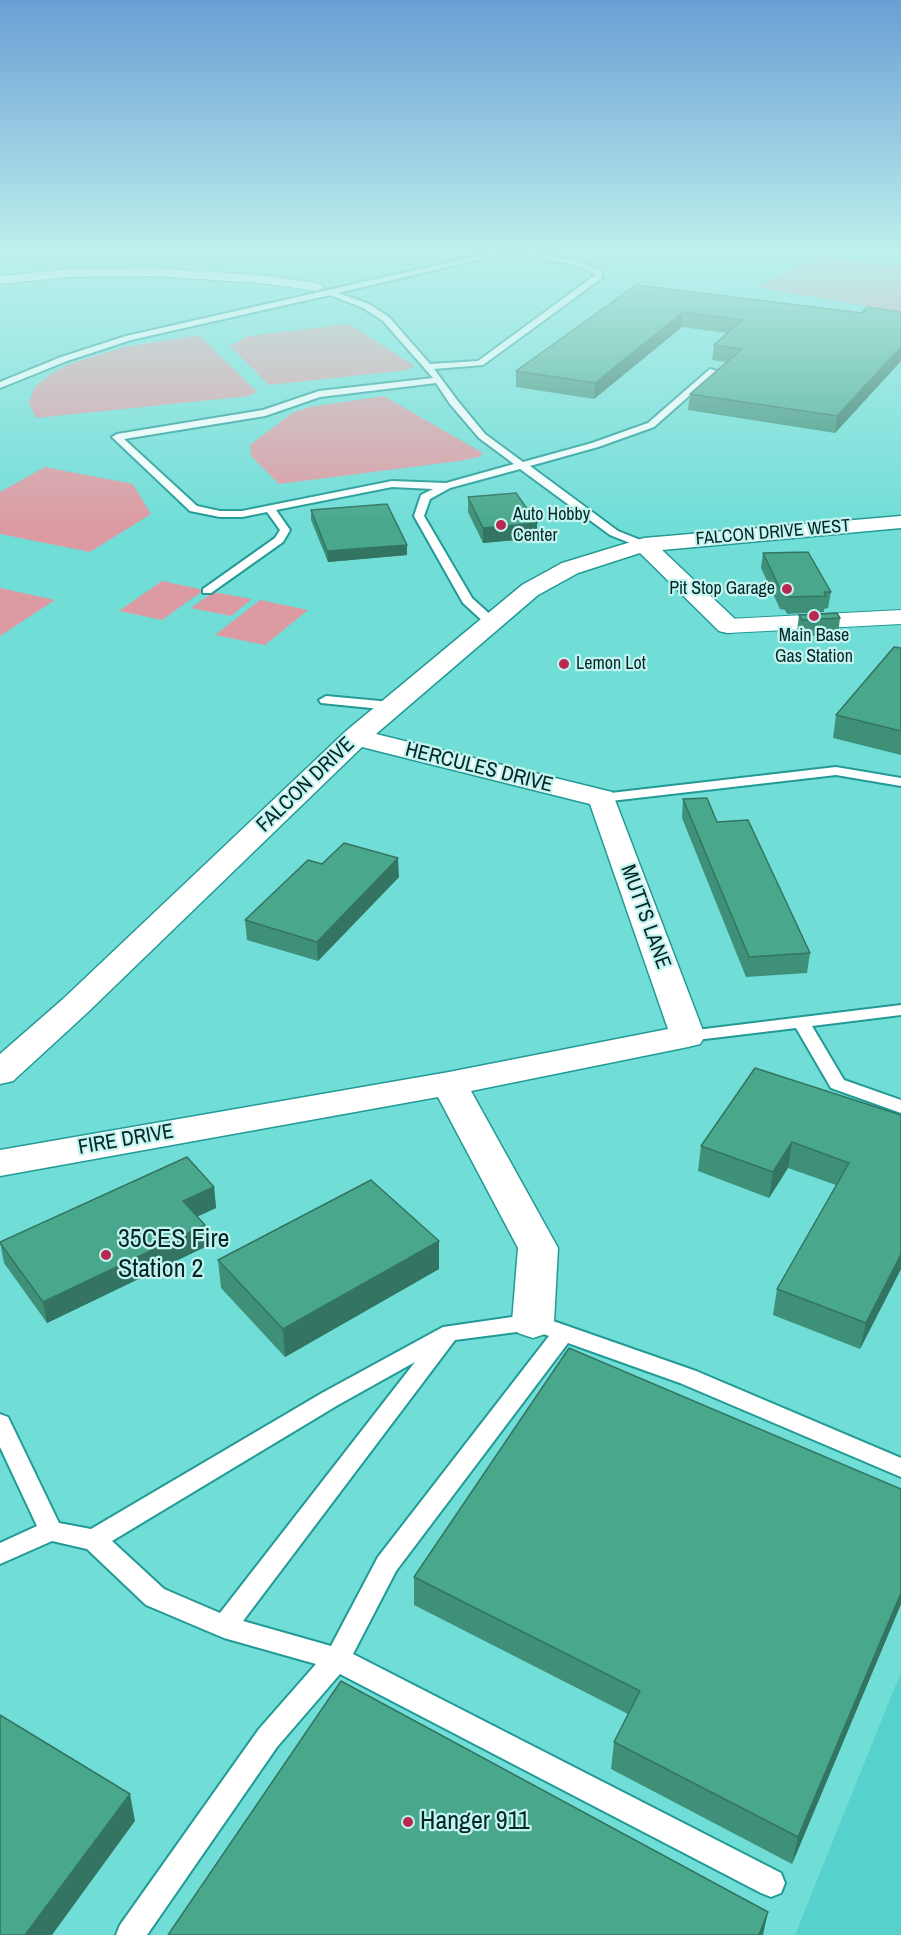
<!DOCTYPE html>
<html>
<head>
<meta charset="utf-8">
<style>
  body { margin:0 }
  canvas { display:block; background:#71ddd7 }
</style>
</head>
<body>
<canvas width="901" height="1935"></canvas>
<script>
const g = document.querySelector('canvas').getContext('2d');
g.lineJoin = 'round';
function fill(path, color) {
  g.fillStyle = color;
  g.fill(path, 'evenodd');
}
function shape(rows) {
  const path = new Path2D();
  for (const r of rows) {
    path.moveTo(r[0], r[1]);
    for (let i = 2; i < r.length; i += 2) path.lineTo(r[i], r[i + 1]);
  }
  return path;
}
function trace(path, color, width, dash) {
  g.strokeStyle = color;
  g.lineWidth = width;
  g.lineCap = dash ? 'butt' : 'round';
  g.setLineDash(dash || []);
  g.stroke(path);
}
function write(font, color, halo, rows, align = 'center') {
  g.font = font + ' "Archivo Narrow",sans-serif';
  g.lineWidth = 4.5;
  g.setLineDash([]);
  g.textBaseline = 'middle';
  g.strokeStyle = halo;
  g.fillStyle = color;
  for (const [text, x, y, turn = 0] of rows) {
    g.save();
    g.translate(x, y);
    g.rotate((+turn || 0) * Math.PI / 180);
    g.textAlign = isNaN(turn) ? turn : align;
    if (halo) g.strokeText(text, 0, 0);
    g.fillText(text, 0, 0);
    g.restore();
  }
}
fill(shape([
  [901,1672,901,1935,795,1935]
]), '#56d1cb');
fill(shape([
  [820,256,901,267,901,312,757,287],
  [349,324,414,366,408,370,269,385,230,346,248,336],
  [199,335,257,392,249,396,36,418,29,403,34,388,49,375,69,364,125,347],
  [384,396,483,453,479,457,459,461,279,484,251,456,250,445,292,413,309,407],
  [45,467,133,484,151,514,90,552,0,534,0,492],
  [162,581,204,590,162,620,119,611],
  [0,588,55,600,0,636],
  [213,592,252,599,231,616,191,608],
  [260,600,308,610,265,645,215,635]
]), '#dc9ba3');
const service = shape([
  [491,253,506,253,338,293,369,304,389,317,430,364,478,361,595,275,590,271,574,265,515,253,534,253,576,261,602,271,602,278,483,365,434,369,457,400,485,434,523,462,592,443,648,423,710,369,717,371,654,427,598,447,530,466,618,531,648,543,648,547,640,547,610,535,520,469,450,488,430,499,424,516,472,598,494,618,494,624,486,624,463,603,414,516,421,495,433,489,392,487,276,510,290,530,283,542,211,593,203,593,203,589,275,538,280,530,267,512,242,517,220,517,190,511,112,437,117,434,263,410,319,391,433,378,383,321,363,308,330,295,131,340,67,361,0,388,0,382,61,357,126,336,491,253],
  [436,383,450,404,479,438,514,464,446,483,392,481,242,511,220,511,197,506,124,439,265,416,320,397,436,383],
  [326,696,391,702,398,706,391,710,321,703,319,700,326,696],
  [836,767,901,778,901,786,836,775,602,802,595,798,602,794,836,767],
  [901,1005,901,1015,812,1026,844,1080,901,1100,901,1113,831,1088,796,1028,688,1041,682,1040,679,1036,682,1032,688,1031,901,1005],
  [533,1314,696,1371,901,1458,901,1477,680,1383,568,1343,396,1571,353,1654,781,1873,785,1883,781,1893,771,1897,761,1893,340,1674,277,1747,147,1935,116,1935,120,1925,259,1729,316,1664,224,1638,146,1605,87,1549,52,1541,0,1564,0,1543,37,1526,0,1447,0,1414,8,1417,59,1523,91,1529,322,1393,443,1327,533,1314],
  [532,1330,549,1336,378,1557,331,1646,243,1621,455,1340,532,1330],
  [415,1362,220,1613,164,1589,112,1541,338,1405,415,1362]
]);
const minor = shape([
  [153,268,260,275,317,283,324,287,317,291,260,283,153,276,69,277,0,284,0,276,69,269,153,268],
  [901,610,901,624,728,633,720,631,716,626,720,621,728,619,901,610]
]);
const tertiary = shape([
  [901,516,901,528,662,550,737,621,740,626,737,631,728,633,719,631,640,553,578,573,538,595,376,734,612,792,705,1036,700,1044,688,1047,471,1091,558,1248,554,1322,548,1333,533,1338,518,1333,512,1322,518,1248,438,1097,0,1176,0,1150,449,1072,668,1029,590,804,362,747,87,1013,13,1081,0,1084,0,1054,63,999,346,731,522,585,562,563,644,538,901,516]
]);
trace(service, '#229a95', 4);
trace(minor, '#229a95', 2);
trace(tertiary, '#229a95', 3);
fill(service, '#fff');
fill(minor, '#fff');
fill(tertiary, '#fff');
fill(shape([
  [636,285,862,313,901,312,901,361,835,433,688,410,690,394,726,362,712,360,714,345,727,333,682,327,594,399,516,387,516,371],
  [468,497,537,538,483,543,468,512],
  [311,510,407,545,407,555,328,562,311,520],
  [763,553,831,592,828,608,824,609,824,612,787,614,785,610,780,609,761,568],
  [799,615,840,618,838,635,800,636,797,632],
  [901,648,901,755,833,738,836,715],
  [683,799,717,822,810,953,807,973,746,977,682,818],
  [322,864,399,877,318,961,247,940,245,920],
  [901,1115,901,1269,860,1349,773,1315,777,1289,836,1185,788,1168,769,1198,698,1171,701,1146],
  [214,1187,216,1208,197,1216,207,1246,47,1323,4,1263,0,1242],
  [439,1241,439,1269,285,1357,221,1288,218,1260],
  [901,1489,901,1604,792,1864,611,1769,614,1742,628,1714,414,1605,414,1577]
]), '#3f9078');
fill(shape([
  [683,312,682,327,594,399,595,383],
  [901,347,901,361,835,433,837,416],
  [537,523,537,538,483,543,483,528],
  [407,545,407,555,328,562,327,551],
  [398,858,399,877,318,961,317,942],
  [792,1142,788,1168,769,1198,773,1172],
  [214,1187,216,1208,186,1222,183,1201],
  [205,1225,207,1246,47,1323,43,1302],
  [439,1241,439,1269,285,1357,283,1329],
  [901,1254,901,1269,860,1349,866,1323],
  [901,1593,901,1604,792,1864,798,1837],
  [130,1794,135,1821,52,1935,25,1935],
  [768,1912,763,1935,759,1935]
]), '#337562');
const building = shape([
  [636,285,862,313,867,307,901,312,901,347,837,416,690,394,742,349,714,345,742,320,683,312,595,383,516,371,636,285],
  [516,493,537,523,483,528,468,497,516,493],
  [387,504,407,545,327,551,311,510,387,504],
  [808,552,831,592,824,592,826,596,789,597,787,594,782,593,763,553,808,552],
  [837,613,840,618,802,620,799,615,837,613],
  [894,647,901,648,901,731,836,715,894,647],
  [707,798,717,822,748,820,810,953,749,957,683,799,707,798],
  [344,843,398,858,317,942,245,920,308,860,322,864,344,843],
  [755,1068,901,1115,901,1254,866,1323,777,1289,849,1163,792,1142,773,1172,701,1146,755,1068],
  [187,1157,214,1187,183,1201,205,1225,43,1302,0,1243,0,1242,187,1157],
  [371,1180,439,1241,283,1329,218,1260,371,1180],
  [569,1348,901,1489,901,1593,798,1837,614,1742,640,1691,414,1577,569,1348],
  [341,1681,768,1912,759,1935,168,1935,341,1681],
  [0,1715,130,1794,25,1935,0,1935,0,1715]
]);
fill(building, '#49a78c');
trace(building, '#337562', 1.5);
const sky = g.createLinearGradient(0, 0, 0, 524);
sky.addColorStop(0, '#699fd4');
sky.addColorStop(0.48, '#bff0ed');
sky.addColorStop(1, '#bff0ed00');
g.fillStyle = sky;
g.fillRect(0, 0, 901, 524);
for (const [x, y, r, color] of [
  [501,525,6,"#b8284f"],
  [787,589,6,"#b8284f"],
  [814,616,6,"#b8284f"],
  [564,664,6,"#b8284f"],
  [106,1255,6,"#b8284f"],
  [408,1822,6,"#b8284f"]
]) {
  const dot = new Path2D();
  dot.arc(x, y, r, 0, 2 * Math.PI);
  g.fillStyle = color;
  g.fill(dot);
  trace(dot, '#c3f4f0', 2);
}
write('18px', '#032726', '#c3f4f0', [
  ["Auto Hobby",513,515],
  ["Center",513,536],
  ["Pit Stop Garage",775,589,"right"],
  ["Main Base",814,636,"center"],
  ["Gas Station",814,657,"center"],
  ["Lemon Lot",576,664]
], 'left');
write('18px', '#032726', '#c3f4f0', [
  ["FALCON DRIVE WEST",773,533,-5]
]);
write('21px', '#032726', '#c3f4f0', [
  ["HERCULES DRIVE",479,768,14],
  ["FALCON DRIVE",306,785,-44],
  ["MUTTS LANE",645,917,70],
  ["FIRE DRIVE",126,1140,-10]
]);
write('26px', '#032726', '#c3f4f0', [
  ["35CES Fire",118,1240],
  ["Station 2",118,1270],
  ["Hanger 911",420,1822]
], 'left');
</script>
</body>
</html>
